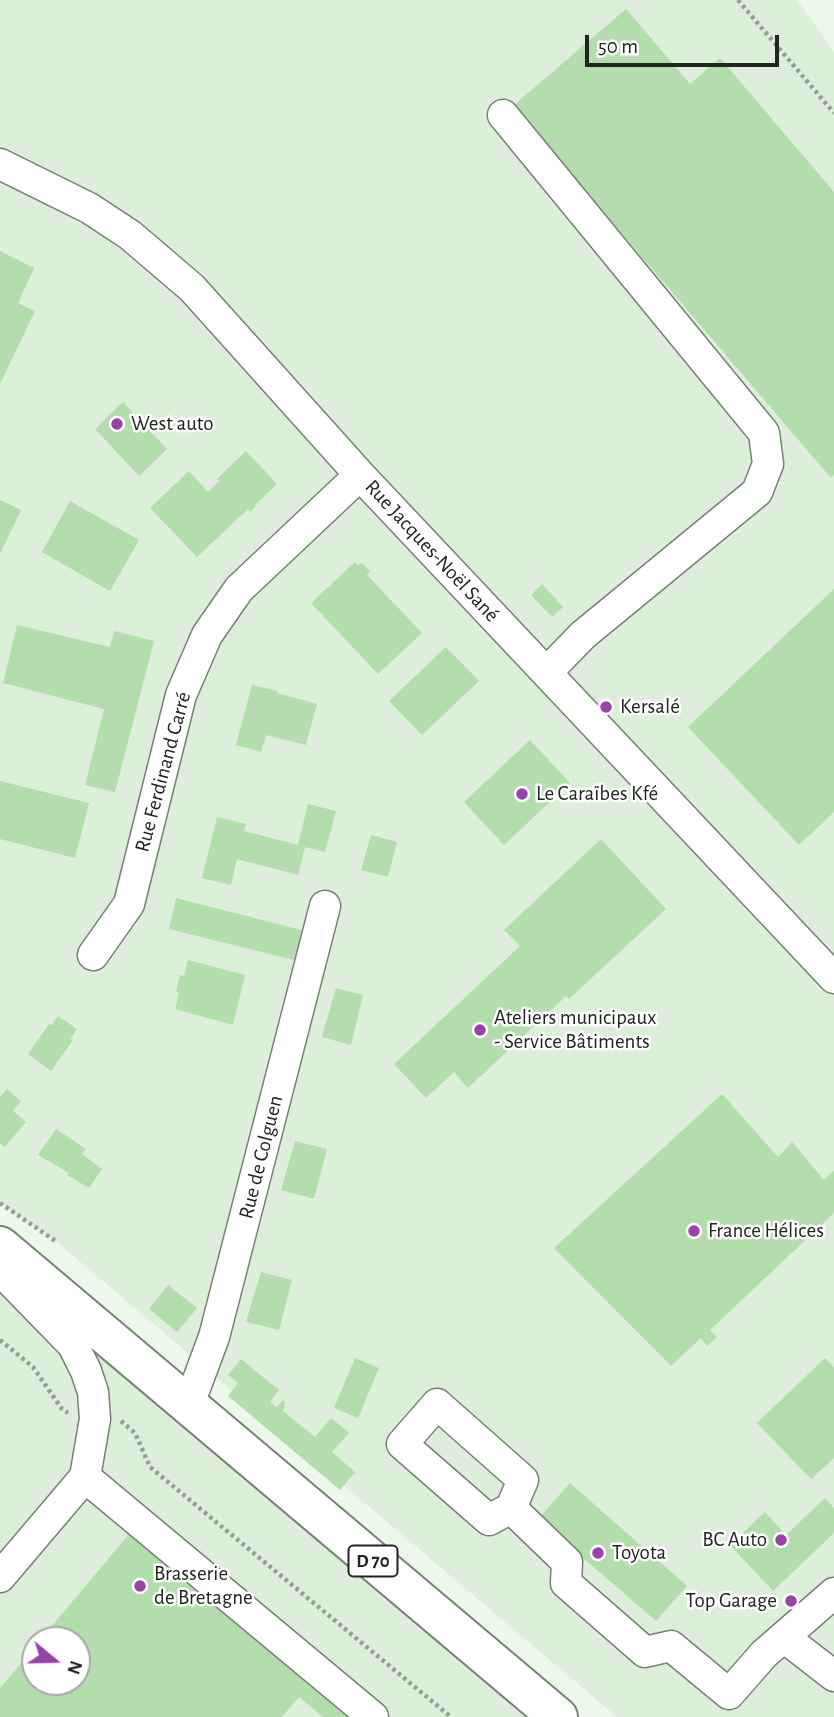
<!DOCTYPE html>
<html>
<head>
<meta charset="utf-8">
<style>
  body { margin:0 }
  #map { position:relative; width:834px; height:1717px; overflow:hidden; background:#ecf8ea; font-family:"Alegreya Sans",sans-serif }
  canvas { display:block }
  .north { position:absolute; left:21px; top:1626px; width:70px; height:70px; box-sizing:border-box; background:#fff; border:2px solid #a6a8a6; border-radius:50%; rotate:109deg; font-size:19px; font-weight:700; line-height:28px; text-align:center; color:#212520 }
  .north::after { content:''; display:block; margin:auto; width:24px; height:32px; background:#9b41ac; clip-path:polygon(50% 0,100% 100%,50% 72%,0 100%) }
  .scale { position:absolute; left:585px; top:35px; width:194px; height:32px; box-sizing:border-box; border:4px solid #212520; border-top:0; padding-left:9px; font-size:21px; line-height:24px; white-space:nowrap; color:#212520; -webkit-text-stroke:5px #fff; paint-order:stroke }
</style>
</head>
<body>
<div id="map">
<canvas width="834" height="1717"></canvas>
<div class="north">N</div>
<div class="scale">50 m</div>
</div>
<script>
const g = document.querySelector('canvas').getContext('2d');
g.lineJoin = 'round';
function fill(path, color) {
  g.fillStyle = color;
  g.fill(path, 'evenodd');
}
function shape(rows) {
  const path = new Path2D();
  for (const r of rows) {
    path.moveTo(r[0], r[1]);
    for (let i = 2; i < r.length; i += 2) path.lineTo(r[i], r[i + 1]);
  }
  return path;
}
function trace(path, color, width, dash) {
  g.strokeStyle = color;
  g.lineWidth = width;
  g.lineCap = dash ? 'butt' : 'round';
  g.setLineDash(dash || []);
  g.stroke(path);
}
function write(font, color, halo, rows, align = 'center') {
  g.font = font + ' "Alegreya Sans",sans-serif';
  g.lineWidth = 5;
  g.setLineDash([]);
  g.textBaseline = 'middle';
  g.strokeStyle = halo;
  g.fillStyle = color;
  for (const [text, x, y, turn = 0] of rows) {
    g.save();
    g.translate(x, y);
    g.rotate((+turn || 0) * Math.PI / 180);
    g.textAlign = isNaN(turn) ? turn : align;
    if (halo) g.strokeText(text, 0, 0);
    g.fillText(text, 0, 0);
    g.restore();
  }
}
fill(shape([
  [0,0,797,0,834,52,834,1717,617,1717,57,1242,0,1203],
  [0,1246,558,1717,0,1717],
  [35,1640,77,1640,77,1682,35,1682]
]), '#ddeeda');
fill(shape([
  [626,9,690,84,720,58,834,192,834,475,831,478,513,106],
  [0,251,34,268,18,303,35,311,0,384],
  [123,402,167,449,139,476,95,429],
  [246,451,277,484,255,505,256,506,250,512,248,509,197,557,150,508,189,471,208,492,219,481,217,479],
  [0,500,21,510,0,554],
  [70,501,139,540,110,591,42,552],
  [355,562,358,565,362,563,370,571,367,575,422,633,378,674,311,603],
  [542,584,563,607,552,617,531,595],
  [834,589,834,812,799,845,688,727],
  [17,625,110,647,114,631,154,641,115,792,85,785,104,709,3,683],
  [446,647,479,681,422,735,389,701],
  [252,685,277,691,277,693,317,704,306,745,266,735,261,752,236,745],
  [530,740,570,783,504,845,464,802],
  [0,781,89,803,75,858,0,839],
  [308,804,336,811,325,852,305,847,298,875,237,859,231,885,202,878,217,817,246,824,244,831,298,845],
  [371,835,397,842,388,877,361,870],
  [601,839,666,909,569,999,566,996,468,1088,454,1072,426,1098,394,1064,520,946,504,930],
  [176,898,305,931,298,961,169,929],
  [188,960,245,975,233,1025,175,1009,179,993,176,991,180,975,184,976],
  [336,988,363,995,351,1045,322,1037],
  [58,1016,77,1029,70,1039,73,1040,51,1071,28,1054,49,1024,52,1025],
  [7,1089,21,1101,13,1111,26,1122,5,1147,0,1143,0,1097],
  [722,1094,778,1157,792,1142,824,1180,834,1171,834,1213,710,1330,717,1337,707,1346,701,1338,671,1366,554,1248],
  [56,1129,86,1149,82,1154,102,1169,89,1188,67,1175,69,1173,38,1155],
  [295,1141,327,1149,314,1199,281,1190],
  [261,1272,292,1280,279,1330,246,1322],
  [168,1285,197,1308,177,1332,149,1309],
  [355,1358,379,1368,358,1418,334,1408],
  [825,1358,834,1367,834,1458,811,1479,757,1423],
  [241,1359,279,1390,270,1402,277,1407,283,1400,285,1403,283,1411,315,1437,331,1418,349,1433,332,1452,355,1472,340,1490,228,1396,238,1383,228,1375],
  [570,1483,687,1586,656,1621,538,1519],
  [825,1498,834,1508,834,1533,773,1591,730,1545,765,1512,786,1535],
  [130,1533,350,1717,323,1717,299,1697,282,1717,0,1717,0,1688,35,1647,35,1682,77,1682,77,1640,40,1640]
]), '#b3ddac');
const minor = shape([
  [503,115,764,433,768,464,757,492,583,635,547,672],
  [0,164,89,208,130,235,192,288,360,475,834,978],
  [93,955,129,904,181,695,207,635,239,589,360,475],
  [0,1270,73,1345,86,1371,93,1392,95,1419,85,1477],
  [189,1404,214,1337,325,906],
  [437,1404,523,1480,511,1508,489,1520,402,1444,437,1404],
  [85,1477,373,1717],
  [511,1508,567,1562,566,1583,645,1652,671,1646,729,1694,764,1654,834,1593],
  [0,1577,85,1477],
  [785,1638,834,1676]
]);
const major = shape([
  [0,1246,558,1717]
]);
trace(minor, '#778175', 33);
trace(major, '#778175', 42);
trace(shape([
  [738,0,834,113],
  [0,1203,57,1242],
  [0,1340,33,1367,62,1409,68,1413],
  [121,1421,135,1433,150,1467,451,1717]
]), '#969f95', 4.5, [3.5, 3.5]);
trace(minor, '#fff', 30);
trace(major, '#fff', 38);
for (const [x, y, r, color] of [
  [117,424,7,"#9b41ac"],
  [606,707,7,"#9b41ac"],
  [522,794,7,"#9b41ac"],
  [480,1030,7,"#9b41ac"],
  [694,1231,7,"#9b41ac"],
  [781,1540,7,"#9b41ac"],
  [598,1553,7,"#9b41ac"],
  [140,1586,7,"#9b41ac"],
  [791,1601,7,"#9b41ac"]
]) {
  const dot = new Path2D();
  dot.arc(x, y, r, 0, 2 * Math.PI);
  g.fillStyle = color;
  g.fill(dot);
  trace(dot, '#fff', 2.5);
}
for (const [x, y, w] of [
  [373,1561,49]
]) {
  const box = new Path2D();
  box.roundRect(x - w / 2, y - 15.5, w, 31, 5);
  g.fillStyle = '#fff';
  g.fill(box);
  trace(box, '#212520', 2);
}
write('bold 19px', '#212520', null, [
  ["D 70",373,1561]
]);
write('21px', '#212520', '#fff', [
  ["West auto",131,424],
  ["Kersalé",620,707],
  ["Le Caraïbes Kfé",536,794],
  ["Ateliers municipaux",494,1018],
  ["- Service Bâtiments",494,1042],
  ["France Hélices",708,1231],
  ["BC Auto",767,1540,"right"],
  ["Toyota",612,1553],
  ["Brasserie",154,1574],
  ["de Bretagne",154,1598],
  ["Top Garage",777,1601,"right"]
], 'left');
write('21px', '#212520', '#fff', [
  ["Rue Jacques-Noël Sané",432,551,47],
  ["Rue Ferdinand Carré",163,772,-75],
  ["Rue de Colguen",261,1157,-76]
]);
</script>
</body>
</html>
